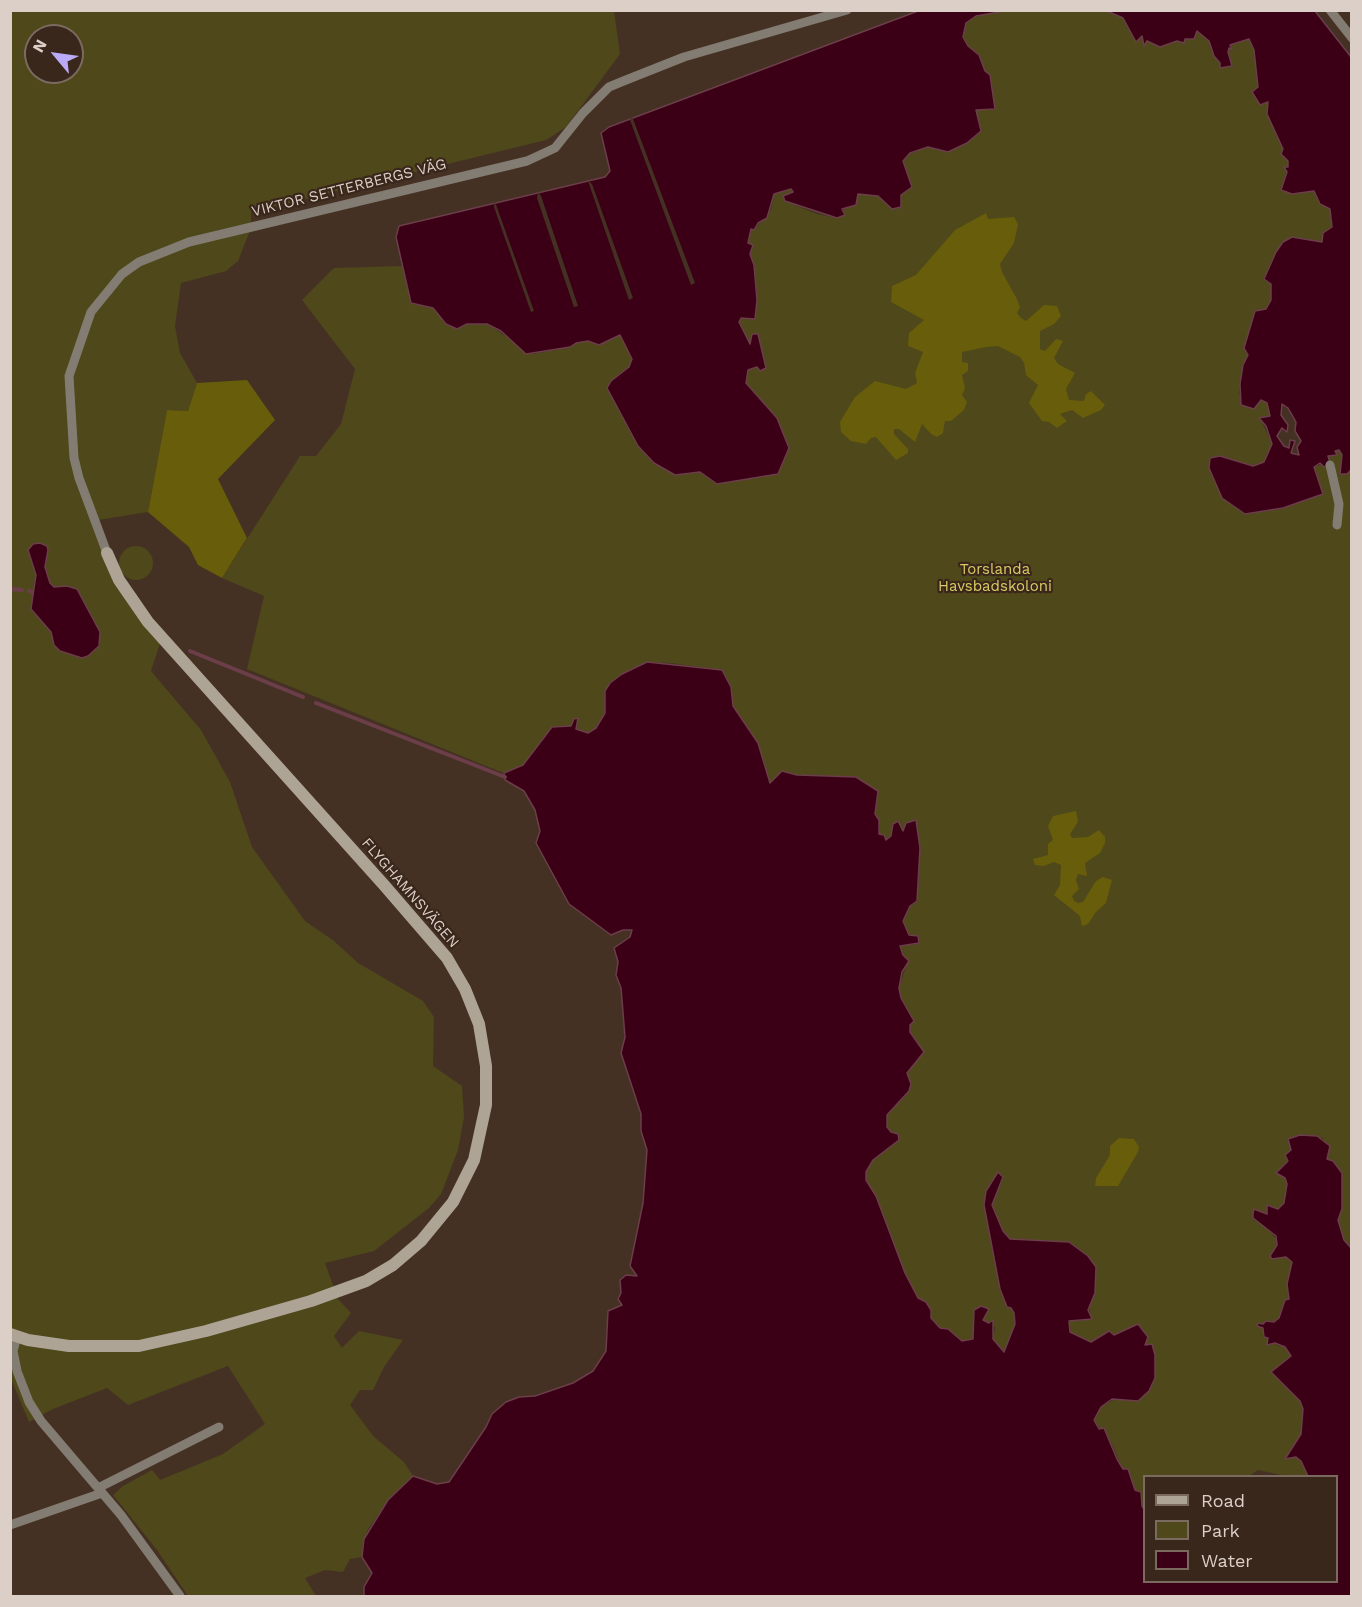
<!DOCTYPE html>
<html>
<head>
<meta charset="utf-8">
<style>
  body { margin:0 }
  #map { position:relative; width:1362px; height:1607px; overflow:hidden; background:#453124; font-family:"Work Sans",sans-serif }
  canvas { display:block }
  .frame { position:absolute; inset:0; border:12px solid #dccfc7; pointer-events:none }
  .legend { position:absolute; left:1143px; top:1475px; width:195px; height:108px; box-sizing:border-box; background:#3a271b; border:2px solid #7b6a60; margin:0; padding:8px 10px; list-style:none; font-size:18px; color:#dccfc7 }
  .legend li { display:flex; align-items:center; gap:12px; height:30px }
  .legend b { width:30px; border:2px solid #7b6a60 }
  .north { position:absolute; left:24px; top:24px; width:60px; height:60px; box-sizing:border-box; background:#3a271b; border:2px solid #7b6a60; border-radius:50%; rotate:299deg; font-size:16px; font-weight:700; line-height:24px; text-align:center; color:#dccfc7 }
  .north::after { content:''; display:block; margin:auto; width:21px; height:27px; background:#baaaf7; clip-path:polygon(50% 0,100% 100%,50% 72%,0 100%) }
</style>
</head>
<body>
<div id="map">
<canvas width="1362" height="1607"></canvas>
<div class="frame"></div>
<ul class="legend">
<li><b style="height:8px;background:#aea495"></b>Road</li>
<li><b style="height:16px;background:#4e481a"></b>Park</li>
<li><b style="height:16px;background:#3b0015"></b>Water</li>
</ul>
<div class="north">N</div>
</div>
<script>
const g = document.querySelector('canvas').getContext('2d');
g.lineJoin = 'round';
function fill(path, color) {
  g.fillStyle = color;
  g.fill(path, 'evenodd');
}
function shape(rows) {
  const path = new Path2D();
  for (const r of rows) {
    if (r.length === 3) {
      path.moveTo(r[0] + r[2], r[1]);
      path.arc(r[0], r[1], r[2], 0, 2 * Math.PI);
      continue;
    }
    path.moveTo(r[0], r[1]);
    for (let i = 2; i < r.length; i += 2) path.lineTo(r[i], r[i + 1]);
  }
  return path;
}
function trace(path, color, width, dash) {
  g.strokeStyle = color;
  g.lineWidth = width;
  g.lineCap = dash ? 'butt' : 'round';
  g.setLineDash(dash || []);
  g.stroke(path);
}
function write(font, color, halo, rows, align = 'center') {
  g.font = font + ' "Work Sans",sans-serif';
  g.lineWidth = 4.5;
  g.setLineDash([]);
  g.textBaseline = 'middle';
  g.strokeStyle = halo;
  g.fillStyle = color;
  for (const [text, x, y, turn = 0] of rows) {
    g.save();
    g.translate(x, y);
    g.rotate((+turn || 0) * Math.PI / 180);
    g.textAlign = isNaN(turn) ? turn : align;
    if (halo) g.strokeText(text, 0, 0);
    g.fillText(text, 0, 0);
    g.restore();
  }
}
fill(shape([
  [10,11,614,11,620,54,566,127,546,140,251,212,251,228,238,261,226,271,181,283,175,326,180,353,197,383,188,411,167,410,148,512,98,520,115,562,134,597,164,631,151,671,201,730,230,782,252,847,305,921,334,941,358,963,423,1001,434,1017,433,1066,462,1086,464,1117,458,1150,441,1194,429,1208,374,1251,325,1263,338,1299,351,1313,334,1336,342,1348,359,1331,403,1340,384,1367,373,1390,360,1390,350,1405,373,1436,404,1462,413,1476,388,1500,368,1529,362,1548,362,1557,350,1559,343,1572,325,1570,305,1578,316,1596,188,1596,157,1550,113,1495,123,1486,152,1470,160,1480,223,1454,265,1424,228,1366,128,1405,107,1388,53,1409,29,1422,11,1379],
  [36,36,72,36,72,72,36,72],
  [1005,11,1107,11,1123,18,1127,27,1139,39,1142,35,1147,41,1160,47,1177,41,1184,43,1185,39,1194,37,1197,31,1209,41,1214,56,1220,63,1228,57,1230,45,1249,39,1254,50,1258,87,1268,102,1274,128,1283,149,1281,154,1289,161,1281,190,1292,194,1314,191,1320,204,1330,209,1332,215,1332,227,1323,242,1292,237,1276,252,1264,278,1271,284,1271,300,1266,309,1260,311,1244,348,1248,355,1243,365,1239,394,1267,403,1270,417,1260,418,1272,444,1264,462,1253,466,1220,456,1210,458,1213,479,1220,488,1222,498,1245,514,1283,508,1323,494,1314,467,1330,462,1327,456,1336,454,1335,451,1339,450,1342,455,1340,473,1347,474,1352,470,1351,1249,1344,1240,1338,1220,1342,1209,1342,1173,1333,1161,1327,1159,1323,1138,1300,1135,1289,1139,1291,1150,1288,1161,1277,1173,1285,1178,1287,1184,1284,1203,1278,1209,1268,1205,1268,1214,1258,1219,1277,1240,1272,1259,1286,1257,1292,1262,1287,1284,1289,1300,1282,1306,1279,1318,1274,1322,1266,1321,1263,1328,1268,1338,1278,1346,1285,1347,1291,1357,1277,1379,1300,1401,1303,1409,1301,1434,1285,1458,1296,1457,1301,1461,1308,1476,1286,1476,1258,1470,1249,1476,1144,1476,1144,1509,1142,1506,1141,1492,1135,1490,1128,1470,1123,1469,1112,1444,1094,1420,1094,1415,1101,1407,1115,1399,1151,1344,1145,1345,1138,1324,1114,1335,1109,1331,1091,1343,1070,1332,1069,1321,1091,1319,1089,1303,1095,1293,1069,1242,1010,1239,1003,1232,992,1205,1002,1181,986,1191,1000,1289,1014,1314,1015,1324,1004,1352,993,1339,995,1328,992,1321,989,1323,983,1320,988,1309,974,1314,973,1339,962,1341,948,1329,940,1328,931,1318,931,1310,918,1298,905,1273,876,1196,866,1180,866,1172,873,1160,899,1140,887,1127,887,1115,909,1091,907,1073,924,1052,910,1032,909,1012,901,998,899,988,908,961,903,955,900,946,919,943,909,935,903,921,910,905,917,901,903,832,893,823,891,836,886,840,879,834,880,827,875,814,878,791,856,777,797,775,783,771,770,784,758,743,733,705,731,687,722,670,671,663,647,662,622,674,605,702,605,713,596,728,588,733,575,729,578,718,571,726,552,727,523,765,504,773,496,770,247,669,264,596,222,578,300,456,316,456,341,424,355,369,302,300,334,268,402,266,411,303,434,308,446,324,462,327,467,324,487,324,533,354,570,347,576,343,588,341,599,344,620,334,632,359,629,367,607,388,638,446,654,463,675,475,700,472,717,484,736,480,758,396,746,383,748,370,758,367,765,360,758,335,750,345,739,322,741,318,754,319,757,300,754,266,750,254,753,245,748,243,751,229,754,230,771,210,774,194,792,189,793,192,785,201,817,214,837,218,858,194,901,195,907,171,903,161,910,153,928,147,948,152,976,136,981,131,976,110,995,109,990,75,985,71,979,55,968,46,963,37,966,23,976,16],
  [136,563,17]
]), '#4e481a');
fill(shape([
  [986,213,988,219,1014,217,1018,224,1014,243,1000,264,1002,272,1017,299,1020,307,1017,313,1021,318,1026,321,1044,305,1057,306,1061,316,1054,324,1040,331,1040,349,1045,351,1056,339,1063,341,1054,358,1058,364,1075,373,1066,389,1069,400,1084,401,1086,394,1091,391,1105,405,1101,410,1083,418,1072,410,1060,414,1067,421,1057,428,1049,422,1042,421,1029,403,1038,385,1026,375,1024,363,1020,357,998,346,986,347,962,352,962,362,968,363,968,371,962,375,965,388,962,395,967,402,964,410,958,415,951,421,945,421,943,433,937,437,931,434,922,424,915,442,899,429,894,429,894,434,908,449,908,453,896,460,876,437,871,438,866,444,851,441,841,432,840,422,855,397,875,381,906,389,917,383,915,373,923,352,908,346,909,333,924,320,891,302,892,286,916,275,955,230],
  [247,380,275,420,218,479,247,538,222,578,198,565,189,547,148,512,167,410,188,411,197,383],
  [1076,811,1078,822,1070,834,1072,838,1088,837,1099,830,1105,837,1105,843,1100,853,1085,863,1087,876,1078,874,1076,880,1079,889,1072,896,1074,901,1079,903,1083,902,1096,881,1103,877,1112,880,1106,903,1096,912,1088,924,1082,926,1080,916,1054,895,1060,885,1061,865,1054,862,1044,866,1035,865,1033,859,1048,855,1048,844,1053,840,1048,826,1053,816],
  [1119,1138,1134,1139,1139,1147,1138,1152,1118,1186,1095,1186,1096,1178,1110,1155,1110,1146]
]), '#685d0a');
const water = shape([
  [918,11,1005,11,976,16,966,23,963,37,968,46,979,55,985,71,990,75,995,109,976,110,981,131,967,143,948,152,928,147,910,153,903,161,912,187,901,195,901,207,892,209,878,196,858,194,856,205,842,209,845,215,837,218,785,201,783,196,793,192,791,189,774,194,767,218,758,223,754,230,751,229,748,243,753,245,750,254,754,265,757,300,755,319,741,318,739,322,750,344,752,334,758,334,766,368,760,371,757,367,748,370,746,383,777,418,789,448,778,474,717,484,700,472,675,475,654,463,638,446,607,388,611,381,629,367,632,359,620,335,599,345,588,341,576,343,570,347,526,354,501,331,487,324,467,324,457,329,446,324,433,308,411,303,396,237,399,226,605,177,610,171,601,133,609,127,918,11],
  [1107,11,1315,11,1351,57,1351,470,1347,474,1340,474,1342,455,1339,450,1335,451,1337,455,1328,456,1330,463,1324,467,1320,463,1314,467,1323,494,1283,508,1245,514,1222,498,1209,468,1210,458,1220,456,1253,466,1264,462,1272,444,1266,426,1259,418,1270,416,1267,403,1261,400,1254,409,1241,405,1240,384,1243,365,1248,355,1244,348,1255,311,1266,309,1271,300,1271,284,1264,279,1276,252,1283,242,1292,237,1322,242,1323,233,1332,227,1330,209,1320,204,1314,191,1292,194,1281,190,1287,172,1284,167,1288,167,1288,161,1281,154,1283,149,1267,114,1268,102,1260,105,1252,92,1258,87,1254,50,1249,39,1230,45,1232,49,1229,48,1228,52,1232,66,1220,68,1220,63,1214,56,1209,41,1197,31,1194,39,1185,39,1184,43,1177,41,1160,47,1147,41,1144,46,1142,36,1136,42,1123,18,1107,11],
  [1282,404,1288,408,1296,422,1295,431,1301,441,1297,447,1299,455,1291,453,1295,441,1290,440,1289,448,1284,446,1277,436,1282,428,1287,432,1288,425,1281,415,1282,404],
  [40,543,47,546,48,550,45,567,50,583,54,587,67,586,77,589,100,632,99,646,88,656,82,658,60,651,54,645,51,632,31,609,36,575,28,550,33,544,40,543],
  [647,662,722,670,731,687,733,706,758,743,770,783,782,771,797,775,856,777,878,791,875,814,879,820,879,834,884,835,886,840,891,836,893,824,898,821,903,831,906,823,916,820,920,848,917,901,910,906,903,921,909,935,918,936,919,943,900,946,903,955,909,961,902,972,899,988,901,998,914,1021,910,1025,910,1032,924,1052,907,1073,911,1084,909,1091,887,1115,887,1127,891,1132,898,1134,899,1140,873,1160,866,1172,866,1180,876,1196,905,1273,918,1298,926,1302,931,1310,931,1318,940,1328,948,1329,962,1341,973,1339,974,1310,981,1306,989,1309,983,1320,989,1323,993,1320,993,1339,1004,1352,1015,1324,1014,1313,1011,1308,1007,1307,1000,1289,984,1205,986,1191,998,1172,1003,1177,992,1205,1003,1231,1010,1239,1069,1242,1088,1256,1096,1267,1095,1293,1088,1310,1092,1319,1069,1321,1070,1332,1091,1342,1109,1331,1114,1335,1138,1324,1148,1337,1145,1345,1152,1344,1155,1355,1155,1378,1149,1391,1138,1401,1112,1399,1101,1407,1094,1420,1099,1429,1104,1428,1117,1459,1123,1469,1128,1469,1135,1490,1141,1492,1142,1506,1144,1509,1144,1582,1336,1582,1336,1476,1308,1476,1301,1461,1296,1457,1285,1459,1301,1434,1303,1409,1300,1401,1271,1372,1291,1356,1285,1347,1275,1343,1267,1345,1268,1338,1264,1337,1263,1328,1257,1326,1258,1323,1263,1324,1266,1321,1274,1322,1279,1318,1285,1300,1289,1299,1287,1284,1292,1262,1286,1257,1272,1259,1270,1256,1277,1245,1276,1236,1253,1218,1253,1213,1254,1209,1267,1214,1267,1205,1278,1209,1284,1203,1287,1184,1285,1178,1276,1173,1288,1161,1285,1155,1291,1150,1288,1139,1300,1135,1317,1136,1330,1146,1327,1159,1333,1161,1342,1173,1342,1209,1338,1220,1344,1240,1352,1249,1351,1596,364,1596,364,1587,372,1573,362,1557,364,1539,388,1500,413,1476,437,1484,449,1482,486,1427,492,1414,506,1402,519,1397,535,1396,573,1383,593,1371,606,1351,608,1311,622,1305,618,1299,621,1293,620,1280,626,1275,637,1276,630,1266,643,1203,647,1150,641,1131,641,1114,621,1053,625,1037,621,988,616,975,618,962,614,948,630,937,632,930,623,930,611,935,569,904,536,843,540,831,535,810,524,791,505,780,504,773,523,765,552,727,571,726,574,719,578,718,576,729,588,733,596,728,605,713,605,691,610,683,622,674,647,662]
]);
fill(water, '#3b0015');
trace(water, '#6b3e4a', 1.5);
fill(shape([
  [632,117,633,119,695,283,691,285,630,120],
  [588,181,592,184,633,298,629,300],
  [538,192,541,196,578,306,574,307,537,198],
  [495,202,534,311,531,312,494,207]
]), '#453124');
trace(shape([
  [10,589,22,590],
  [29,591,32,592],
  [190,651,303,697],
  [316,703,505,777]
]), '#6b3e4a', 4);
trace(shape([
  [1330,10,1352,38],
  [1330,465,1339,504,1337,525],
  [107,553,79,478,74,458,69,376,91,312,122,274,139,262,189,242,527,161,555,148,583,113,609,87,621,82,684,57,847,10],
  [17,1336,13,1351,17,1371,29,1402,41,1421,121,1515,180,1596],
  [98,1488,219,1427],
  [10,1525,102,1493]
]), '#837c73', 9);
trace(shape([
  [10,1334,28,1340,69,1346,139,1346,206,1331,311,1301,366,1281,393,1265,421,1241,453,1202,474,1160,486,1105,486,1066,479,1024,465,989,447,958,384,885,148,622,119,580,107,553]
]), '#aea495', 12);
write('15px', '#dccfc7', '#3a271b', [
  ["VIKTOR SETTERBERGS VÄG",349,188,-14],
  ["FLYGHAMNSVÄGEN",410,893,49]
]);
write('15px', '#dacb64', '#3a271b', [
  ["Torslanda",995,570],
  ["Havsbadskoloni",995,587]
]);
</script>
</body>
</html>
